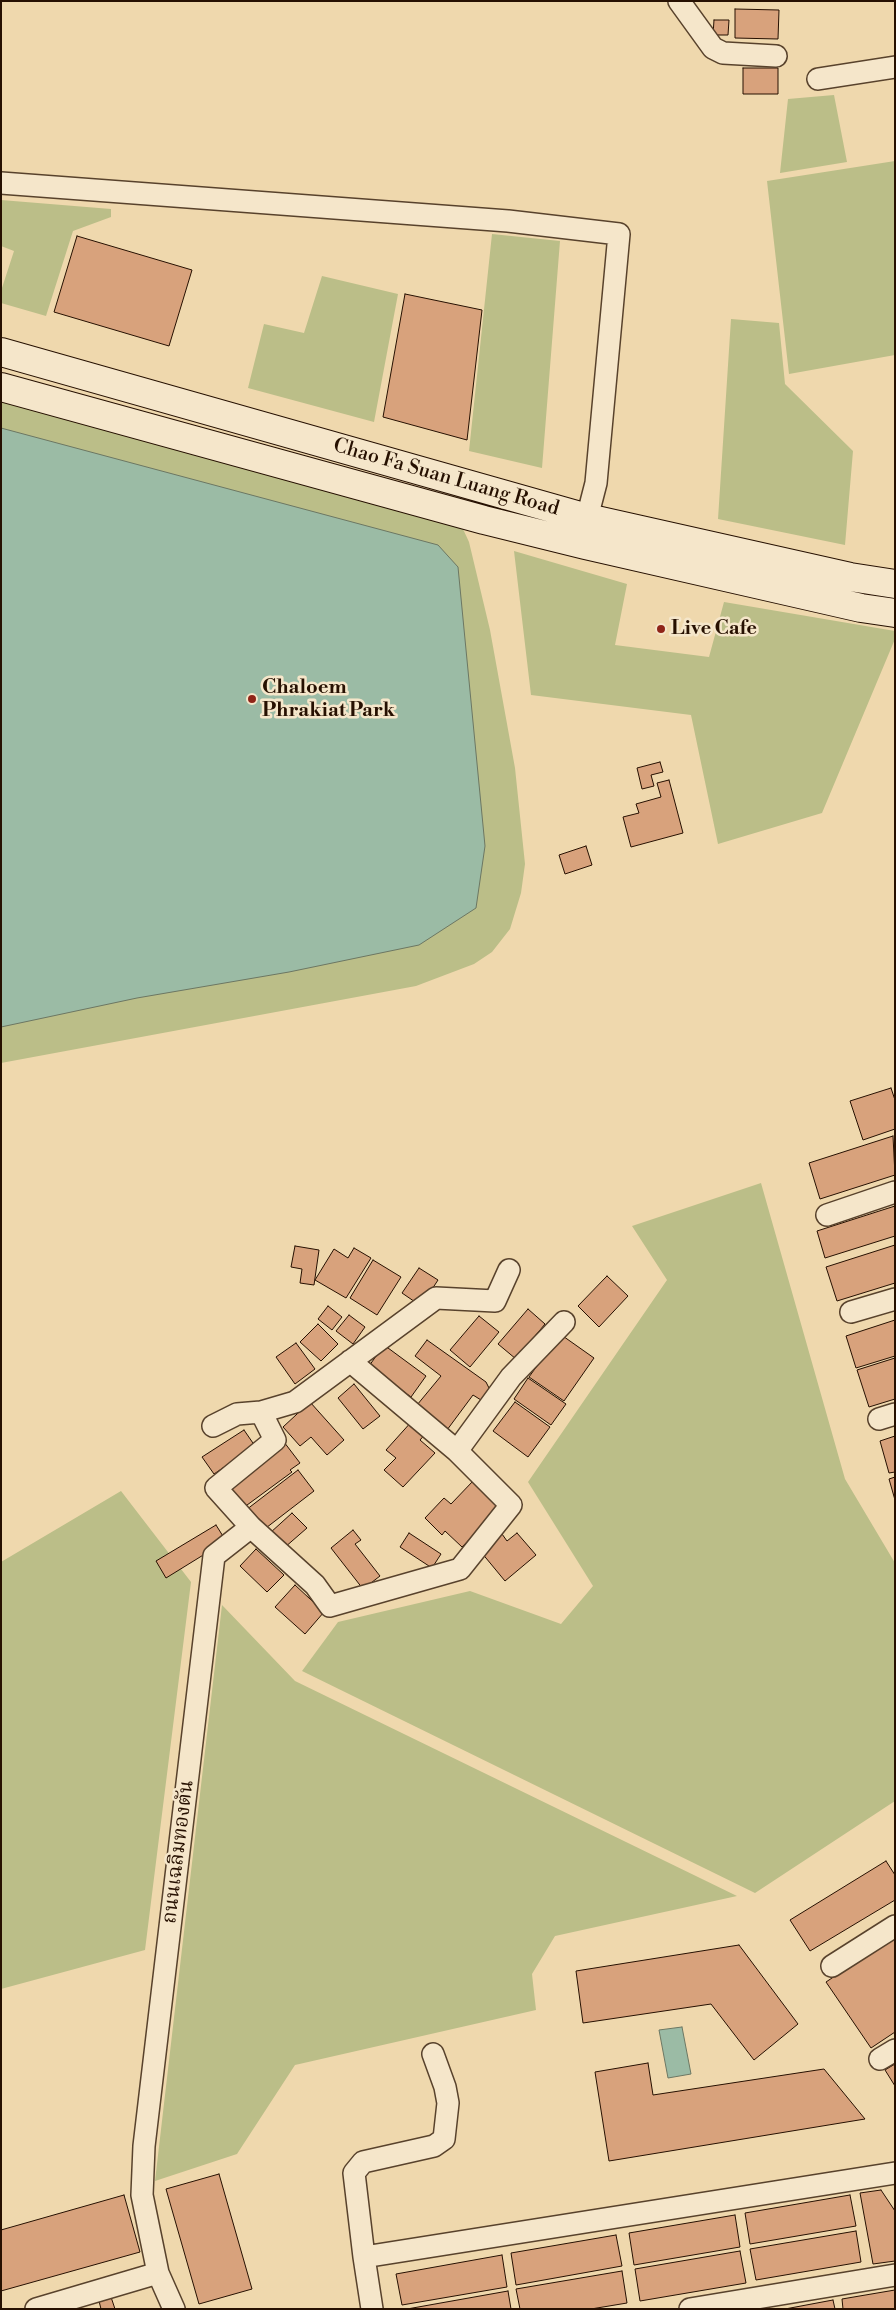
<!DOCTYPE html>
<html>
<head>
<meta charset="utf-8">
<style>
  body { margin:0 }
  #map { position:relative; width:896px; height:2310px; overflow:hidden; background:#efd8ad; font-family:"Libre Bodoni",serif }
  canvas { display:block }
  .frame { position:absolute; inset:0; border:2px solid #261001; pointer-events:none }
</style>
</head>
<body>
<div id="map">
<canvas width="896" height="2310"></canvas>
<div class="frame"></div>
</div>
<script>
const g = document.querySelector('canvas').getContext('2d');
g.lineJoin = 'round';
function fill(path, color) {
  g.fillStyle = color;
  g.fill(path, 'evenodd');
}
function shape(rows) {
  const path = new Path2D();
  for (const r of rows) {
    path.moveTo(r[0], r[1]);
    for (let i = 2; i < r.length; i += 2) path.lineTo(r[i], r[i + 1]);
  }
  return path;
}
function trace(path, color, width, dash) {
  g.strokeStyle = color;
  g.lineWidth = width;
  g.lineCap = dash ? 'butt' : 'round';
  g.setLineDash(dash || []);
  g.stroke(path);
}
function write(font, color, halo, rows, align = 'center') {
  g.font = font + ' "Libre Bodoni","Noto Serif Thai",serif';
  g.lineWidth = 5;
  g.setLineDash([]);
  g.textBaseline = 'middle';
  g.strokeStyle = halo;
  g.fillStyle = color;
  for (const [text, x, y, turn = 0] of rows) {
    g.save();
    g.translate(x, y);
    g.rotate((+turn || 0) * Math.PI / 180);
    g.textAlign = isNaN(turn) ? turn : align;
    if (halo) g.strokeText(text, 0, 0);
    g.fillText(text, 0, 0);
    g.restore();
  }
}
fill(shape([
  [834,95,847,162,780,173,788,99],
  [895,161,895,355,789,374,767,181],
  [1,200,111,209,111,217,73,231,46,316,1,303,1,291,14,251,1,246],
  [492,234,560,241,542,468,469,451],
  [322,276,398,294,374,422,248,388,264,324,304,333],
  [731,319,779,323,785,384,853,451,845,545,718,519],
  [1,400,463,529,469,542,490,630,515,768,525,864,521,893,510,929,492,952,474,964,416,986,1,1063],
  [514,551,627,584,615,645,709,657,724,602,895,631,895,639,822,813,718,844,691,715,531,695],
  [761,1183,845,1479,895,1563,895,1801,755,1893,302,1671,338,1622,470,1591,561,1624,593,1586,528,1482,667,1280,632,1226],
  [121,1491,191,1582,145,1950,1,1989,1,1562],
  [222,1605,295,1681,737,1896,555,1936,532,1974,536,2010,295,2065,237,2154,155,2181]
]), '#bbbe88');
const water = shape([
  [1,428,438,545,458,567,485,846,476,908,419,945,289,972,137,998,1,1027,1,428],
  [682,2027,691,2074,668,2078,659,2030,682,2027]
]);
fill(water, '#9bbba5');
trace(water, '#6c7763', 1);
const building = shape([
  [735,9,779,10,778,39,735,38,735,9],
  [714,20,729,20,728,35,713,35,714,20],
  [743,68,778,68,778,94,743,94,743,68],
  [77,236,192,270,169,346,54,312,77,236],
  [405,294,482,310,467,440,383,417,405,294],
  [660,762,663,772,651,775,654,786,642,789,637,768,660,762],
  [669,780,683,833,631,847,623,817,639,813,636,804,661,797,657,783,669,780],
  [586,846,592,865,565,874,559,855,586,846],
  [891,1088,895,1100,895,1129,863,1140,850,1101,891,1088],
  [893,1136,895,1175,820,1199,809,1163,893,1136],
  [895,1206,895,1236,825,1258,817,1231,895,1206],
  [895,1245,895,1283,837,1301,826,1267,895,1245],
  [295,1246,319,1250,314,1285,300,1283,302,1269,291,1267,295,1246],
  [354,1248,371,1258,346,1298,315,1280,334,1249,348,1258,354,1248],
  [373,1260,401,1277,377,1315,350,1298,373,1260],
  [419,1268,438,1280,421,1306,402,1293,419,1268],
  [607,1276,628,1296,599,1327,578,1306,607,1276],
  [328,1306,342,1317,332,1330,318,1319,328,1306],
  [528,1309,545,1324,516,1359,498,1344,528,1309],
  [349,1315,365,1327,353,1344,336,1331,349,1315],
  [479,1316,499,1332,470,1367,450,1350,479,1316],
  [895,1320,895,1356,856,1368,846,1336,895,1320],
  [318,1324,338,1344,321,1361,300,1342,318,1324],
  [560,1334,594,1358,564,1401,529,1377,560,1334],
  [427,1340,486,1382,493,1396,481,1400,473,1395,447,1430,417,1405,441,1376,415,1356,427,1340],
  [296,1343,315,1369,295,1384,276,1357,296,1343],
  [384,1345,426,1376,411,1397,369,1366,384,1345],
  [895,1358,895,1399,869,1407,857,1370,895,1358],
  [528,1378,566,1404,551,1425,514,1399,528,1378],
  [354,1384,380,1416,363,1429,338,1398,354,1384],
  [310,1402,344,1440,327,1455,311,1437,300,1446,283,1427,310,1402],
  [515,1402,550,1427,528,1457,493,1431,515,1402],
  [413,1420,427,1432,420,1440,435,1453,403,1487,384,1470,396,1458,386,1450,413,1420],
  [244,1430,255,1446,214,1474,202,1457,244,1430],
  [895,1436,895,1472,889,1473,880,1441,895,1436],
  [284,1442,300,1463,290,1470,292,1472,243,1508,226,1485,284,1442],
  [298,1470,314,1491,262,1531,246,1510,298,1470],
  [895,1477,895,1500,889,1479,895,1477],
  [474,1480,502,1506,462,1547,445,1531,442,1535,425,1518,444,1498,451,1504,474,1480],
  [292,1513,307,1528,284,1548,270,1533,292,1513],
  [216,1525,226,1541,166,1578,156,1561,216,1525],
  [353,1530,361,1540,355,1544,380,1576,363,1589,331,1548,353,1530],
  [409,1533,441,1554,432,1568,400,1547,409,1533],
  [517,1533,536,1555,505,1581,481,1552,502,1534,507,1541,517,1533],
  [256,1549,284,1575,267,1592,240,1566,256,1549],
  [295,1585,324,1612,305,1634,275,1607,295,1585],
  [886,1861,895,1875,895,1900,810,1951,790,1920,886,1861],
  [895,1936,895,2032,871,2048,826,1982,895,1936],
  [739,1945,798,2024,754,2060,711,2004,583,2023,576,1971,739,1945],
  [648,2063,653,2095,824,2069,865,2119,609,2161,595,2072,648,2063],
  [895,2064,895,2086,885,2070,895,2064],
  [219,2174,252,2289,199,2304,166,2189,219,2174],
  [881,2190,895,2211,895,2261,873,2264,860,2193,881,2190],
  [124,2195,140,2252,1,2291,1,2230,124,2195],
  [850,2195,856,2226,750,2244,745,2213,850,2195],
  [735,2215,740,2247,634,2265,629,2233,735,2215],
  [856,2231,861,2262,756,2280,750,2249,856,2231],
  [616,2235,622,2266,516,2285,511,2253,616,2235],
  [740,2251,746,2283,640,2301,635,2269,740,2251],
  [502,2255,507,2287,402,2305,396,2274,502,2255],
  [622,2271,627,2303,591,2309,520,2309,516,2289,622,2271],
  [895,2290,895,2309,843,2309,842,2299,895,2290],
  [508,2291,511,2309,407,2309,508,2291],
  [111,2297,115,2309,101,2309,99,2301,111,2297],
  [833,2300,835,2309,785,2309,833,2300]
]);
fill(building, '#d8a27c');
trace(building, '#261001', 1);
const street = shape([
  [679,1,713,48,723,53,776,56],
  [818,79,895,67],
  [1,183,508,221,619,234,596,483,587,518],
  [827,1215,895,1192],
  [851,1312,895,1299],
  [261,1412,275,1440,216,1488,251,1527,315,1585,330,1606,460,1569,511,1505,457,1451,350,1361],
  [879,1419,895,1414],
  [213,1426,237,1414,261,1412,295,1402,436,1298,495,1301,509,1270],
  [457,1451,511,1377,564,1322],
  [832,1966,895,1926],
  [880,2059,895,2050],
  [364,2257,354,2173,363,2162,434,2146,444,2139,448,2103,445,2087,433,2054],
  [36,2309,158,2273],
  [174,2309,158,2273,142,2195,144,2146,214,1556,251,1527],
  [372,2309,364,2257,895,2173],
  [690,2309,895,2275]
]);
const secondary = shape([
  [1,352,587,518,850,577,895,584],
  [1,387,484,520,585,545,861,608,895,613]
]);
trace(street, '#58422c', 24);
trace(secondary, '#261001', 30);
trace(street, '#f5e6ca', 21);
trace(secondary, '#f5e6ca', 28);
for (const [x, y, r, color] of [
  [661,629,5,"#8f2418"],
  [252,699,5,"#8f2418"]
]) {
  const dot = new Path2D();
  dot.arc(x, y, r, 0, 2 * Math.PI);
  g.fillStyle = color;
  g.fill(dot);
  trace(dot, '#f5e6ca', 2);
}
write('20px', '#261001', '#f5e6ca', [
  ["Chao Fa Suan Luang Road",446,478,16],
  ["ถนนเฉลิมทองตัน",179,1852,-83]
]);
write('bold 20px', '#261001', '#f5e6ca', [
  ["Live Cafe",671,629],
  ["Chaloem",262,688],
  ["Phrakiat Park",262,711]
], 'left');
</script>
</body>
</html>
